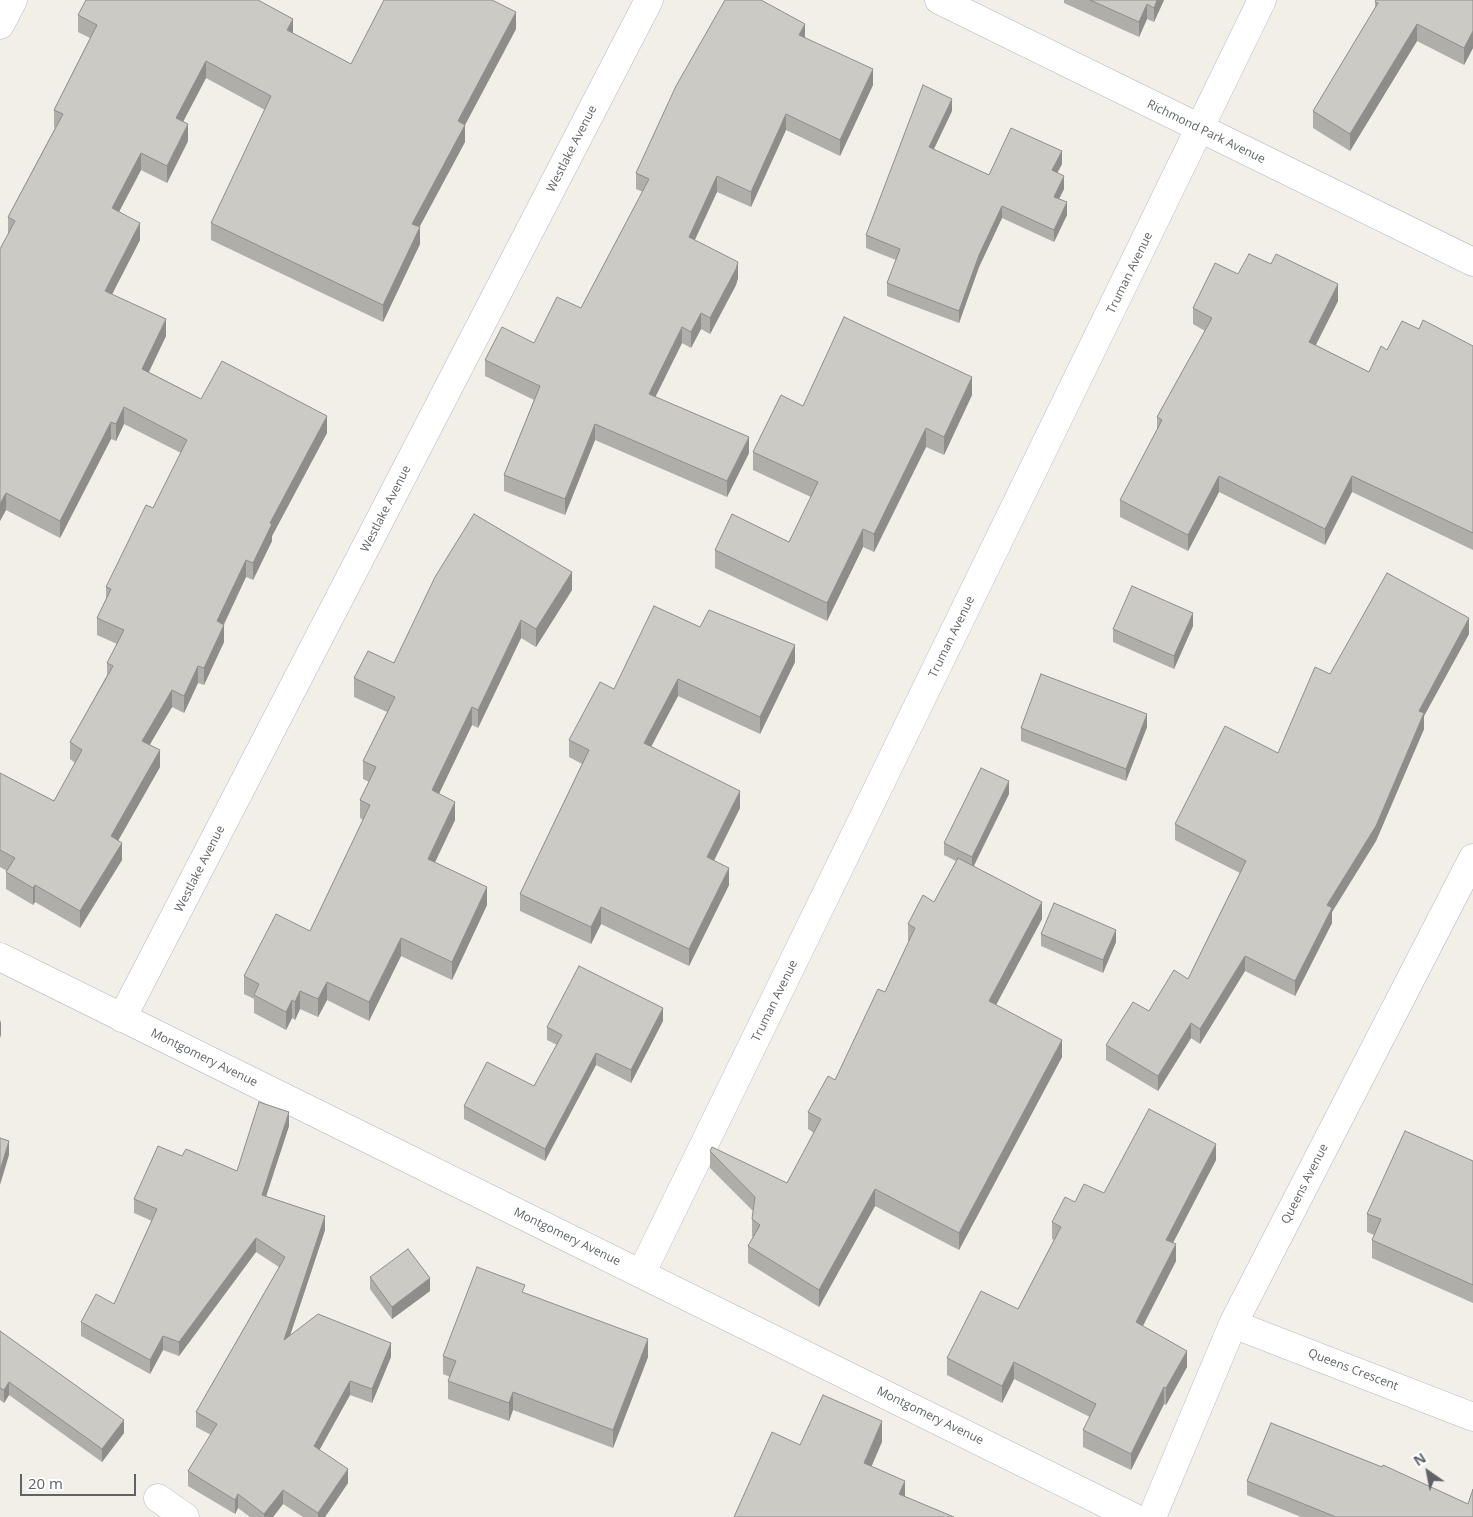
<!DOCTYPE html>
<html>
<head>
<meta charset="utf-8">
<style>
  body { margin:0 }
  #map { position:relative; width:1473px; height:1517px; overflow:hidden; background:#f1efe8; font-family:"Open Sans",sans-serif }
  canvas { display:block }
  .north { position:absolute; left:1403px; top:1447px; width:50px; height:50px; -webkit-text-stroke:4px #fff; paint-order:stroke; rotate:327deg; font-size:14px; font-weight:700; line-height:20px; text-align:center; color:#5f6368 }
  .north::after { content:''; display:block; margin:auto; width:18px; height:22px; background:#5f6368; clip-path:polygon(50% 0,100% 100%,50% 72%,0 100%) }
  .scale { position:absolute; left:20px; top:1474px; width:116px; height:22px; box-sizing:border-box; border:2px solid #5f6368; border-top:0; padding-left:6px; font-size:15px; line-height:18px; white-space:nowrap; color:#5f6368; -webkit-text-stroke:4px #fff; paint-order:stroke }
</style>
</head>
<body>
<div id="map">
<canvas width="1473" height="1517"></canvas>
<div class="north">N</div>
<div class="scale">20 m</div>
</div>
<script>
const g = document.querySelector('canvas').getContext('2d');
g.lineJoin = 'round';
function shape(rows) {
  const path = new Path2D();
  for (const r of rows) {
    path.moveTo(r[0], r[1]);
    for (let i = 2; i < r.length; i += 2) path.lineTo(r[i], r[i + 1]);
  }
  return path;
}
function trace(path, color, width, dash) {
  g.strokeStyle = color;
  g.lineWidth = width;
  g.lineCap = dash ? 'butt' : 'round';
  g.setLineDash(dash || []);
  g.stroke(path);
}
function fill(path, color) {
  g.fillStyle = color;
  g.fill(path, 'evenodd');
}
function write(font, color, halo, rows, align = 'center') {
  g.font = font + ' "Open Sans",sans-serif';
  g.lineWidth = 4;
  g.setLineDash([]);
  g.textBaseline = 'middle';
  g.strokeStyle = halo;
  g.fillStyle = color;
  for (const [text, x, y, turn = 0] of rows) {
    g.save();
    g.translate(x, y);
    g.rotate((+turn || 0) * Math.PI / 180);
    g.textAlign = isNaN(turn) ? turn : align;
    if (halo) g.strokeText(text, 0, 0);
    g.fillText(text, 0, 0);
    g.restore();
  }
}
const minor = shape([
  [939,0,1473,262],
  [0,25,13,0],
  [0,957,1133,1517],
  [122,1018,649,0],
  [641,1274,1262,0],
  [1233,1324,1473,1417],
  [158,1498,185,1517],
  [1152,1517,1233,1324,1473,858]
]);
trace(minor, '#b5b8bc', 29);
trace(minor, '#fff', 28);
fill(shape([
  [1064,0,1164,0,1154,22,1147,19,1139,37,1064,3],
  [1473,0,1473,48,1464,65,1417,41,1350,151,1313,128,1313,111,1375,8,1375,2],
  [78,15,293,33,351,64,516,29,465,125,465,142,419,227,420,244,383,322,211,240,211,223,265,110,206,78,183,122,188,141,167,183,141,170,119,212,140,240,112,294,166,336,149,372,201,399,327,433,272,536,272,541,253,580,246,577,224,625,224,642,204,685,198,683,184,713,172,707,149,745,160,767,118,841,122,860,80,928,35,902,33,905,6,889,6,872,7,871,0,867,0,773,54,801,75,763,70,759,70,742,107,675,107,663,117,644,97,635,97,618,106,599,106,587,153,508,181,453,124,424,116,441,111,439,60,538,6,510,0,521,8,234,8,217,55,128,54,127,54,110,90,38,78,32],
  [805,38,873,85,840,156,786,130,751,207,717,192,695,240,738,278,736,285,710,334,701,329,691,348,682,343,655,397,749,453,727,497,595,440,565,515,504,491,504,475,534,400,485,376,485,360,534,343,581,308,643,192,636,189,636,173],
  [952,111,934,149,989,175,1062,164,1057,173,1064,189,1059,199,1067,215,1054,242,1002,218,979,267,959,323,887,296,887,283,896,260,866,248,866,235],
  [1238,274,1338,301,1316,345,1369,372,1387,350,1419,329,1473,346,1473,550,1352,492,1325,545,1219,492,1188,551,1120,517,1120,500,1157,430,1157,417,1205,331,1193,324,1193,308],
  [972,395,944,455,926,447,874,552,863,547,827,621,715,568,715,550,789,542,811,497,753,470,753,452,803,406],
  [572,590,536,647,521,638,478,728,472,725,439,794,455,820,435,862,487,905,452,980,401,956,369,1021,327,1000,318,1017,300,1009,295,1020,292,1018,286,1030,254,1013,254,999,244,994,244,976,310,931,363,820,360,818,360,800,369,782,363,779,363,761,387,712,354,697,354,678],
  [1193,626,1174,669,1113,642,1113,629],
  [700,627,795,662,760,734,678,696,651,747,740,808,714,861,729,885,689,966,601,924,591,944,520,911,520,894,582,764,569,757,569,740,614,689],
  [1469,634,1424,716,1424,729,1376,841,1332,912,1332,923,1295,996,1245,971,1200,1044,1191,1038,1158,1091,1106,1060,1106,1045,1149,1011,1188,979,1240,873,1175,840,1175,824,1278,753,1330,674],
  [1147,727,1126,781,1021,741,1021,728],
  [1009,794,974,866,1042,919,996,1005,1062,1057,959,1250,875,1206,819,1307,748,1263,748,1246,753,1237,752,1236,752,1219,753,1211,710,1168,710,1151,787,1183,814,1133,808,1129,808,1112,835,1080,885,992,909,942,908,941,908,924,934,902,956,861,944,855,944,843],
  [1041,934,1116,942,1103,973,1041,946],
  [663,1021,631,1083,596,1065,545,1161,464,1119,464,1106,534,1086,557,1045,547,1040,547,1027],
  [289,1126,266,1196,325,1230,290,1335,391,1357,372,1403,350,1395,319,1450,348,1483,325,1517,303,1517,283,1504,273,1517,250,1517,238,1508,235,1514,188,1486,188,1471,211,1435,196,1427,196,1412,279,1267,256,1252,179,1356,163,1350,150,1374,81,1336,81,1322,114,1304,152,1221,134,1213,134,1199,237,1171],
  [1216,1160,1173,1243,1176,1261,1143,1326,1187,1367,1166,1405,1164,1404,1131,1470,1083,1447,1083,1430,1090,1417,1014,1379,1002,1403,947,1375,947,1358,1018,1309,1054,1240,1052,1239,1052,1222,1075,1202],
  [1473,1161,1473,1303,1372,1258,1372,1240,1374,1235,1367,1232,1367,1214],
  [370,1277,430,1291,392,1319,370,1289],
  [525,1293,648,1357,613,1448,513,1410,509,1421,448,1399,448,1381,450,1377,443,1374,443,1356],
  [0,1331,124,1433,102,1462,9,1395,4,1403,0,1400],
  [1247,1481,1468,1504,1473,1517,1301,1517,1247,1495]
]), '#afaea9');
fill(shape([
  [1157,0,1164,0,1154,22,1154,8],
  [1147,4,1147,19,1139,37,1139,22],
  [516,12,516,29,458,138,458,121],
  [293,19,293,36,287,30],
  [805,24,805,40,799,35],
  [1417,24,1417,41,1350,151,1350,134],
  [1473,31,1473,48,1464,65,1464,48],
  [206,61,206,78,176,135,176,118],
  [873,69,873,85,840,156,840,140],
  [952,99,952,111,929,159,929,147],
  [786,114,786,130,751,207,751,192],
  [188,124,188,141,167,183,167,166],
  [465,125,465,142,412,241,412,224],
  [1062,151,1062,164,1052,183,1052,170],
  [141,153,141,170,112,225,112,208],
  [717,176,717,192,689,252,689,237],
  [1064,176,1064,189,1054,209,1054,197],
  [1067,202,1067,215,1054,242,1054,230],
  [1002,206,1002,218,979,267,959,323,959,311,979,255],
  [140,223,140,240,105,308,105,291],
  [420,227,420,244,383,322,383,305],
  [738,262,738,278,736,285,710,334,710,318],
  [1338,284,1338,301,1309,358,1309,342],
  [701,313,701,329,691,348,691,332],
  [166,319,166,336,142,386,142,369],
  [682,327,682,343,649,410,649,394],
  [972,377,972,395,944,455,944,437],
  [124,407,124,424,116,441,116,424],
  [327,416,327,433,272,536,272,541,253,580,253,563,270,523],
  [111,422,111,439,60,538,60,521],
  [595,424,595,440,565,515,565,499],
  [926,428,926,447,874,552,874,534],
  [749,437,749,453,727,497,727,481],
  [1219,476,1219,492,1188,551,1188,535],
  [1352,476,1352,492,1325,545,1325,529],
  [6,493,6,510,0,521,0,504],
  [863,529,863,547,827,621,827,603],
  [246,560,246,577,217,638,217,621],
  [572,572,572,590,536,647,536,629],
  [1193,613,1193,626,1174,669,1174,656],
  [1469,618,1469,634,1424,716,1424,729,1376,841,1332,912,1332,923,1295,996,1295,981,1327,905,1419,711],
  [521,620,521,638,478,728,478,710],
  [224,625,224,642,204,685,204,668],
  [795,645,795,662,760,734,760,717],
  [198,666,198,683,184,713,184,696],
  [678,679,678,696,644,760,644,743],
  [172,690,172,707,142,758,142,741],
  [472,707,472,725,432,808,432,790],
  [1147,714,1147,727,1126,781,1126,769],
  [160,750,160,767,111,853,111,836],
  [1009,781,1009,794,972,869,972,857],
  [740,791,740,808,707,874,707,857],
  [455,802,455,820,428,877,428,859],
  [122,843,122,860,80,928,80,911],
  [729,868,729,885,689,966,689,949],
  [35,885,35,902,33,905,33,888],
  [487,887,487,905,452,980,452,962],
  [1042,902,1042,919,989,1018,989,1001],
  [601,907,601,924,591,944,591,927],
  [1116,930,1116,942,1103,973,1103,960],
  [401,938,401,956,369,1021,369,1002],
  [1245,956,1245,971,1200,1044,1200,1029],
  [327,982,327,1000,318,1017,318,999],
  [300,991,300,1009,295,1020,295,1002],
  [292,1000,292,1018,286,1030,286,1012],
  [663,1008,663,1021,631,1083,631,1070],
  [1,1020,1,1035,0,1038,0,1023],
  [1191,1023,1191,1038,1158,1091,1158,1076],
  [1062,1040,1062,1057,959,1250,959,1233],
  [596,1053,596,1065,545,1161,545,1149],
  [289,1112,289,1126,262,1209,262,1195],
  [9,1141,9,1155,0,1185,0,1170],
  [1216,1144,1216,1160,1166,1256,1166,1240],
  [875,1189,875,1206,819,1307,819,1290],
  [325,1216,325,1230,284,1354,284,1340],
  [256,1238,256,1252,179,1356,179,1342],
  [1176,1244,1176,1261,1136,1339,1136,1322],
  [430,1278,430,1291,392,1319,392,1307],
  [163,1336,163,1350,150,1374,150,1360],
  [648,1339,648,1357,613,1448,613,1430],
  [391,1343,391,1357,372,1403,372,1389],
  [1187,1351,1187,1367,1166,1405,1166,1388],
  [1014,1362,1014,1379,1002,1403,1002,1386],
  [350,1381,350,1395,314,1460,314,1446],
  [9,1382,9,1395,4,1403,4,1390],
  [1164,1387,1164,1404,1131,1470,1131,1454],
  [513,1392,513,1410,509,1421,509,1403],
  [124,1420,124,1433,102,1462,102,1449],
  [882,1421,882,1442,864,1484,864,1463],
  [348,1469,348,1483,325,1517,318,1517,318,1513],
  [905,1481,905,1502,899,1494],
  [283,1490,283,1504,273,1517,264,1517,264,1514],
  [238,1494,238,1508,235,1514,235,1500]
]), '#8f8d8a');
const building = shape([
  [86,0,258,0,293,19,287,30,351,64,384,0,492,0,516,12,458,121,465,125,412,224,420,227,383,305,211,223,271,96,206,61,176,118,188,124,167,166,141,153,112,208,140,223,105,291,166,319,142,369,201,399,222,361,327,416,270,523,272,524,253,563,246,560,217,621,224,625,204,668,198,666,184,696,172,690,142,741,160,750,111,836,122,843,80,911,35,885,33,888,6,872,15,858,0,850,0,773,54,801,82,750,70,742,113,666,107,663,124,630,97,618,111,589,106,587,146,505,153,508,187,440,124,407,116,424,111,422,60,521,6,493,0,504,0,249,15,221,8,217,63,114,54,110,97,25,78,15,86,0],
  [725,0,761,0,805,24,799,35,873,69,840,140,786,114,751,192,717,176,689,237,738,262,736,269,710,318,701,313,691,332,682,327,649,394,749,437,727,481,595,424,565,499,504,475,540,386,485,360,502,327,534,343,557,297,581,308,649,179,636,173,676,86,725,0],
  [1090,0,1157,0,1154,8,1147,4,1139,22,1090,0],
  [1376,0,1473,0,1473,31,1464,48,1417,24,1350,134,1313,111,1378,3,1375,2,1376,0],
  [923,85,952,99,929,147,989,175,1011,128,1062,151,1052,170,1064,176,1054,197,1067,202,1054,230,1002,206,979,255,959,311,887,283,900,249,866,235,923,85],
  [1249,254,1271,264,1276,254,1338,284,1309,342,1369,372,1381,346,1387,350,1402,321,1419,329,1423,320,1473,346,1473,533,1352,476,1325,529,1219,476,1188,535,1120,500,1162,420,1157,417,1212,318,1193,308,1215,263,1238,274,1249,254],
  [844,317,972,377,944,437,926,428,874,534,863,529,827,603,715,550,732,514,789,542,818,482,753,452,781,395,803,406,844,317],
  [474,514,572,572,536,629,521,620,478,710,472,707,432,790,455,802,428,859,487,887,452,962,401,938,369,1002,327,982,318,999,300,991,295,1002,292,1000,286,1012,254,995,259,984,244,976,276,914,310,931,370,805,360,800,376,767,363,761,395,697,354,678,368,651,394,663,435,577,474,514],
  [1387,573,1469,618,1419,711,1424,713,1376,826,1327,905,1332,908,1295,981,1245,956,1200,1029,1191,1023,1158,1076,1106,1045,1133,1002,1149,1011,1174,970,1188,979,1246,861,1175,824,1225,726,1278,753,1315,667,1330,674,1387,573],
  [1132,586,1193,613,1174,656,1113,629,1132,586],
  [654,606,700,627,709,610,795,645,760,717,678,679,644,743,740,791,707,857,729,868,689,949,601,907,591,927,520,894,589,750,569,740,600,682,614,689,654,606],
  [1041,674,1147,714,1126,769,1021,728,1041,674],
  [981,768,1009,781,972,857,944,843,981,768],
  [958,858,1042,902,989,1001,1062,1040,959,1233,875,1189,819,1290,748,1246,760,1225,752,1219,755,1197,710,1151,712,1147,787,1183,821,1119,808,1112,828,1076,835,1080,878,989,885,992,915,928,908,924,923,895,934,902,958,858],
  [1054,903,1116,930,1103,960,1041,934,1054,903],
  [579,966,663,1008,631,1070,596,1053,545,1149,464,1106,487,1062,534,1086,562,1035,547,1027,579,966],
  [259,1102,289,1112,262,1195,325,1216,284,1340,318,1314,391,1343,372,1389,350,1381,314,1446,348,1469,318,1513,283,1490,264,1514,238,1494,235,1500,188,1471,217,1424,196,1412,285,1257,256,1238,179,1342,163,1336,150,1360,81,1322,96,1294,114,1304,157,1209,134,1199,158,1146,182,1156,186,1149,237,1171,259,1102],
  [1149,1109,1216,1144,1166,1240,1176,1244,1136,1322,1187,1351,1166,1388,1164,1387,1131,1454,1083,1430,1096,1404,1014,1362,1002,1386,947,1358,981,1291,1018,1309,1061,1227,1052,1222,1065,1197,1075,1202,1084,1184,1104,1193,1149,1109],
  [1405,1131,1473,1161,1473,1285,1372,1240,1381,1219,1367,1214,1405,1131],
  [0,1138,9,1141,0,1170,0,1138],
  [408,1249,430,1278,392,1307,370,1277,408,1249],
  [477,1267,525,1285,522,1292,648,1339,613,1430,513,1392,509,1403,448,1381,456,1361,443,1356,477,1267],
  [0,1331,124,1420,102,1449,9,1382,4,1390,0,1388,0,1331],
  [823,1395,882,1421,864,1463,905,1481,899,1494,954,1517,734,1517,772,1432,800,1445,823,1395],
  [1271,1423,1382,1467,1383,1465,1468,1504,1473,1489,1473,1517,1336,1517,1247,1481,1271,1423]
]);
fill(building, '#cccac5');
trace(building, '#8f8d8a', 1);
write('12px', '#5f6368', '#fff', [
  ["Richmond Park Avenue",1206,132,26],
  ["Westlake Avenue",572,149,-63],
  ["Truman Avenue",1130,273,-64],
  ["Westlake Avenue",386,509,-63],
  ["Truman Avenue",952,637,-64],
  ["Westlake Avenue",200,869,-63],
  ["Truman Avenue",775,1001,-64],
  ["Montgomery Avenue",204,1058,26],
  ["Queens Avenue",1305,1184,-63],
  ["Montgomery Avenue",567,1237,26],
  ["Queens Crescent",1353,1370,21],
  ["Montgomery Avenue",930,1416,26]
]);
</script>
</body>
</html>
